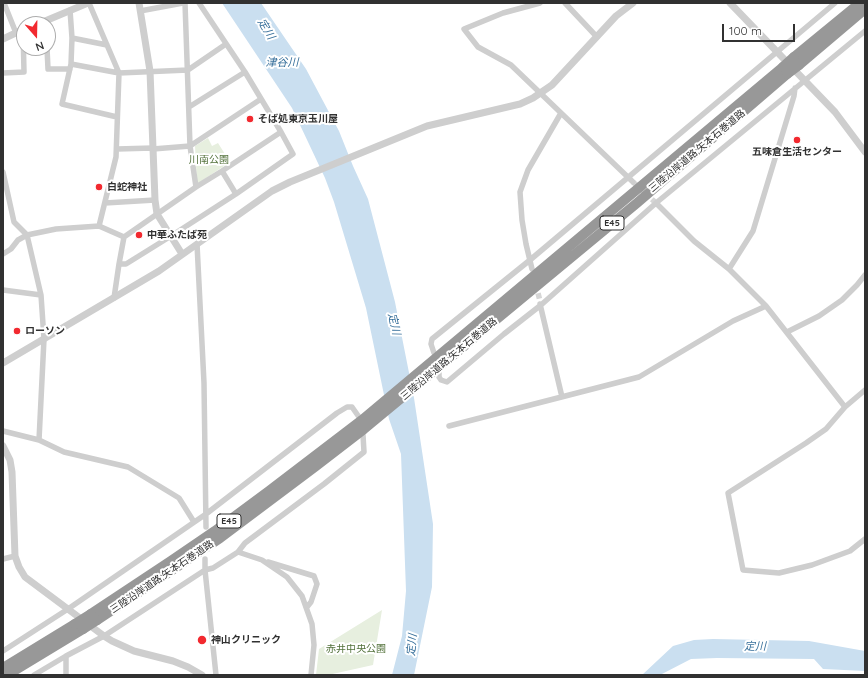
<!DOCTYPE html>
<html>
<head>
<meta charset="utf-8">
<style>
  body { margin:0 }
  #map { position:relative; width:868px; height:678px; overflow:hidden; background:#fff; font-family:Quicksand,sans-serif }
  canvas { display:block }
  .frame { position:absolute; inset:0; border:4px solid #313131; pointer-events:none }
  .north { position:absolute; left:16px; top:16px; width:40px; height:40px; box-sizing:border-box; background:#fff; border:1px solid #adadad; border-radius:50%; rotate:160deg; font-size:11px; font-weight:700; line-height:16px; text-align:center; color:#313131 }
  .north::after { content:''; display:block; margin:auto; width:14px; height:18px; background:#f2292f; clip-path:polygon(50% 0,100% 100%,50% 72%,0 100%) }
  .scale { position:absolute; left:722px; top:24px; width:73px; height:18px; box-sizing:border-box; border:2px solid #313131; border-top:0; padding-left:5px; font-size:12px; line-height:14px; white-space:nowrap; color:#313131; -webkit-text-stroke:3px #fff; paint-order:stroke }
</style>
</head>
<body>
<div id="map">
<canvas width="868" height="678"></canvas>
<div class="frame"></div>
<div class="north">N</div>
<div class="scale">100 m</div>
</div>
<script>
const g = document.querySelector('canvas').getContext('2d');
g.lineJoin = 'round';
function fill(path, color) {
  g.fillStyle = color;
  g.fill(path, 'evenodd');
}
function shape(rows) {
  const path = new Path2D();
  for (const r of rows) {
    path.moveTo(r[0], r[1]);
    for (let i = 2; i < r.length; i += 2) path.lineTo(r[i], r[i + 1]);
  }
  return path;
}
function trace(path, color, width, dash) {
  g.strokeStyle = color;
  g.lineWidth = width;
  g.lineCap = dash ? 'butt' : 'round';
  g.setLineDash(dash || []);
  g.stroke(path);
}
function write(font, color, halo, rows, align = 'center') {
  g.font = font + ' Quicksand,"Noto Sans JP",sans-serif';
  g.lineWidth = 4;
  g.setLineDash([]);
  g.textBaseline = 'middle';
  g.strokeStyle = halo;
  g.fillStyle = color;
  for (const [text, x, y, turn = 0] of rows) {
    g.save();
    g.translate(x, y);
    g.rotate((+turn || 0) * Math.PI / 180);
    g.textAlign = isNaN(turn) ? turn : align;
    if (halo) g.strokeText(text, 0, 0);
    g.fillText(text, 0, 0);
    g.restore();
  }
}
fill(shape([
  [208,138,212,146,218,143,230,162,197,184,195,146],
  [382,610,373,665,328,675,316,675,319,649]
]), '#e7efdf');
fill(shape([
  [222,3,261,3,306,69,339,131,353,166,368,199,395,302,414,398,433,524,432,587,414,675,392,675,402,636,406,591,401,454,389,419,366,308,334,202,325,178,292,108],
  [713,639,809,641,865,651,865,671,823,669,814,659,717,658,691,659,660,675,642,675,673,646,694,640]
]), '#cadff0');
trace(shape([
  [633,182,656,203],
  [536,285,540,301]
]), '#d6d6d6', 5.5, [5.5, 3]);
trace(shape([
  [4,3,16,33],
  [89,3,119,73,116,157,99,226],
  [185,3,190,146,196,187],
  [540,3,503,13,464,29,478,47,511,65,633,182],
  [565,3,597,37],
  [70,10,72,38,71,64,62,104,117,117],
  [140,11,183,3],
  [72,38,107,45],
  [47,48,48,69,70,69],
  [71,64,119,73,188,70,226,44],
  [3,73,24,72,23,30],
  [189,107,245,72],
  [117,149,153,148],
  [153,149,190,146,261,99],
  [222,171,236,194],
  [3,172,14,222,27,235,41,295,44,339,39,440],
  [105,203,155,200],
  [656,203,694,241,729,269,766,306,845,407],
  [197,244,204,383,206,527],
  [3,254,11,249,18,240,27,235,56,229,99,226,124,237],
  [119,264,126,264,171,236,236,194,293,154,281,132,245,72,199,3],
  [532,269,526,244,522,220,520,192,528,170,561,113],
  [729,269,753,231,794,96,795,88],
  [3,290,41,295],
  [114,298,119,264,124,237,196,187,222,171,281,132],
  [540,304,562,397],
  [787,332,819,316,842,300,857,285,865,275],
  [434,353,431,344,432,339,530,260,835,3],
  [439,373,439,377,441,380,447,382,504,334,541,305,656,203,865,31],
  [865,390,845,407,826,429,806,443,728,493,743,570,779,573,812,565,850,551,865,539],
  [449,426,639,377,733,321,766,306],
  [3,431,39,440,64,452,128,467,179,498,194,522],
  [238,552,262,560,287,577,302,596,312,624,314,645,311,675],
  [3,559,15,556],
  [205,559,205,570,216,675],
  [268,562,314,576,317,584,311,602,307,607],
  [3,651,68,609,206,514,337,413,347,407,352,407,359,417],
  [66,656,66,675],
  [34,675,66,656,104,636,205,570,213,568,238,552,245,543,324,484,364,452,363,435]
]), '#cecece', 5.5);
trace(shape([
  [139,3,150,71,155,200,157,214,182,254],
  [730,3,835,112,865,152],
  [38,24,88,3],
  [3,39,24,29],
  [3,363,159,271,272,191,290,182,427,126,520,104,533,98,552,85,616,16,633,3],
  [3,446,10,460,12,472,15,556,19,567,25,577,104,636,112,641,134,651,173,661,188,667,202,675]
]), '#cecece', 7);
trace(shape([
  [794,57,860,3],
  [799,65,865,9],
  [91,614,171,561,215,531,269,491,362,420,783,67],
  [97,620,220,538,316,466,364,429,637,203,787,74],
  [3,668,75,624],
  [7,675,83,629]
]), '#989898', 10);
trace(shape([
  [783,67,794,57],
  [787,74,799,65],
  [75,624,91,614],
  [83,629,97,620]
]), '#989898', 10);
for (const [x, y, r, color] of [
  [250,119,4,"#f2292f"],
  [797,140,4,"#f2292f"],
  [99,187,4,"#f2292f"],
  [139,235,4,"#f2292f"],
  [17,331,4,"#f2292f"],
  [202,640,5,"#f2292f"]
]) {
  const dot = new Path2D();
  dot.arc(x, y, r, 0, 2 * Math.PI);
  g.fillStyle = color;
  g.fill(dot);
  trace(dot, '#fff', 1.5);
}
for (const [x, y, w] of [
  [612,223,24],
  [229,521,24]
]) {
  const box = new Path2D();
  box.roundRect(x - w / 2, y - 7, w, 14, 3);
  g.fillStyle = '#fff';
  g.fill(box);
  trace(box, '#313131', 1);
}
write('bold 9px', '#313131', null, [
  ["E45",612,223],
  ["E45",229,521]
]);
write('bold 10px', '#313131', '#fff', [
  ["そば処東京玉川屋",258,119],
  ["五味倉生活センター",797,152,"center"],
  ["白蛇神社",107,187],
  ["中華ふたば苑",147,235],
  ["ローソン",25,331],
  ["神山クリニック",211,640]
], 'left');
write('10px', '#313131', '#fff', [
  ["三陸沿岸道路;矢本石巻道路",697,151,-40],
  ["三陸沿岸道路;矢本石巻道路",449,359,-40],
  ["三陸沿岸道路;矢本石巻道路",162,577,-34]
]);
write('10px', '#52713a', '#fff', [
  ["川南公園",209,160],
  ["赤井中央公園",356,649]
]);
write('italic 11px', '#38709b', '#fff', [
  ["定川",266,29,59],
  ["津谷川",282,63],
  ["定川",394,324,77],
  ["定川",412,645,-84],
  ["定川",755,647]
]);
</script>
</body>
</html>
